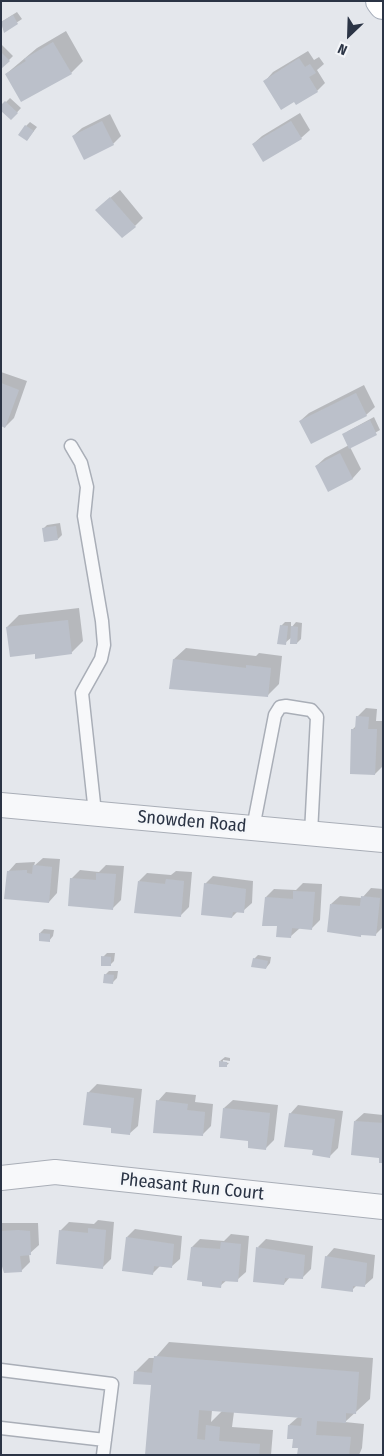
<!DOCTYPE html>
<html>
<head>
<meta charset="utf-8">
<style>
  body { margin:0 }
  #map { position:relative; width:384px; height:1456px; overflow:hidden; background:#e4e7ec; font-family:"Fira Sans Condensed",sans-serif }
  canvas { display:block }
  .frame { position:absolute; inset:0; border:2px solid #2b3445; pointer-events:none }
  .north { position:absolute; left:324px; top:10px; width:50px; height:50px; -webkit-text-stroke:4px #f4f6f9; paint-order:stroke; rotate:204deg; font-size:14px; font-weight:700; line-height:20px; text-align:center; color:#2b3445 }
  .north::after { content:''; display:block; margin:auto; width:18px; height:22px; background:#2b3445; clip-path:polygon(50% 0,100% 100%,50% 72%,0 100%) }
</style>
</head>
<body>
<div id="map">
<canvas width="384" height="1456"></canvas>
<div class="frame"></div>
<div class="north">N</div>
</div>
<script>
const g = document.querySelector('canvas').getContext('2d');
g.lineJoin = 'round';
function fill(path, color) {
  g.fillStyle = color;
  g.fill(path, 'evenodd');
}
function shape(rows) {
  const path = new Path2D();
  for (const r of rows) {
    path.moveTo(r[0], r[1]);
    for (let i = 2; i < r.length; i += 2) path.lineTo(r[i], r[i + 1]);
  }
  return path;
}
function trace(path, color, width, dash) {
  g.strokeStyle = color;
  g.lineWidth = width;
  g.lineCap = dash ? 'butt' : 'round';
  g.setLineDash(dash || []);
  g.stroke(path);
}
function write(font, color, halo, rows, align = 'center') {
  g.font = font + ' "Fira Sans Condensed",sans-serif';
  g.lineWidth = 5;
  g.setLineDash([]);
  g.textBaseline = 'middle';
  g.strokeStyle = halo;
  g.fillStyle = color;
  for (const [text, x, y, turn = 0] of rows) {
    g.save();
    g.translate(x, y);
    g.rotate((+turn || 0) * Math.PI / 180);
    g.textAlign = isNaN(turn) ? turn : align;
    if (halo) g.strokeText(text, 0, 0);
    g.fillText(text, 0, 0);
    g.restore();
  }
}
fill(shape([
  [17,12,22,19,4,31,1,22],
  [66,31,83,61,71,73,21,100,6,74,37,48],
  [1,44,13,56,1,68],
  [308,51,314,60,319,57,324,64,317,70,325,83,317,91,294,100,265,81,273,72],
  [10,98,21,108,11,119,1,107],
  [300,113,310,130,301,138,253,144,262,136],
  [110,114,121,136,113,144,73,136,82,128],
  [30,122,37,127,27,140,26,126],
  [120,190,143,218,135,226,105,202],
  [1,372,27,381,14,418,5,427,1,425],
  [364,385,375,407,366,415,300,421,309,413],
  [374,417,380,430,350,447,361,469,353,478,328,490,316,466,325,458,349,445,344,435,348,431],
  [60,523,62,535,58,539,43,529,47,525],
  [79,608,83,641,71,653,36,653,7,627,19,615],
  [285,622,291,622,291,628,296,622,302,623,301,639,297,643,292,637,285,643,281,626],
  [186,648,256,656,259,653,282,656,279,684,267,696,171,688,174,659],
  [366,708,377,709,376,721,383,721,383,766,375,774,353,729,357,725,357,717],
  [43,858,60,859,57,893,49,902,8,872,16,863,35,862,34,866],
  [106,865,124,866,121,900,113,908,71,879,80,870,99,872],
  [176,871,192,872,189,907,180,916,139,881,147,873,171,875],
  [213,876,253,881,252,903,243,911,238,911,232,917,205,884],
  [303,883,322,884,320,920,311,929,300,928,291,936,278,925,266,897,274,889,296,890],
  [371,888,383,889,383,927,375,935,363,934,360,936,331,904,340,896,362,898],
  [44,929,54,930,53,936,49,941,40,933],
  [107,953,115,953,114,961,110,965,103,957],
  [258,955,271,957,270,963,266,968,254,959],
  [109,971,118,971,117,978,113,982,105,975],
  [225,1057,230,1058,230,1061,223,1060,223,1062,229,1063,226,1066,220,1061],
  [97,1084,142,1089,138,1126,129,1134,113,1127,88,1093],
  [166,1092,196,1095,195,1102,213,1104,211,1126,202,1135,158,1101],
  [233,1100,278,1105,274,1140,265,1149,250,1140,224,1108],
  [298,1105,343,1111,338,1148,330,1156,314,1149,290,1114],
  [364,1113,383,1115,383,1162,355,1121],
  [98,1220,114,1222,111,1259,103,1267,60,1231,69,1222,94,1224],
  [1,1223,38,1223,39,1245,29,1254,30,1262,21,1271,1,1262],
  [135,1229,182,1236,180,1259,171,1267,160,1266,153,1273,127,1237],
  [231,1234,249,1236,246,1272,237,1280,227,1280,220,1286,204,1280,192,1247,200,1239,224,1241],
  [266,1239,313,1246,311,1269,302,1278,290,1277,284,1284,258,1247],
  [334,1248,375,1255,373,1278,364,1286,357,1285,352,1290,326,1257],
  [169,1342,373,1358,370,1399,345,1422,364,1424,362,1448,359,1455,298,1455,299,1447,289,1425,298,1417,234,1412,232,1427,273,1430,271,1455,147,1455,152,1384,135,1372,149,1358,155,1358],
  [212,1410,222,1411,211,1422]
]), '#0003');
fill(shape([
  [13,15,18,24,4,33,1,22],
  [53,42,72,74,21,102,5,74,26,61,24,59],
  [1,52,10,61,1,69],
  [299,58,305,67,310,64,316,73,309,77,318,92,296,105,294,102,281,110,263,81],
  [5,101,18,113,11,120,1,111,1,105],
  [102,121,114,145,84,160,72,136],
  [291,121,302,139,263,162,252,144],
  [25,125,34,131,27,141,18,135],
  [110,197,136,227,122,238,95,210],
  [1,383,19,390,5,428,1,426],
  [356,393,367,416,311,444,299,421],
  [370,420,377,435,349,449,342,434],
  [340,453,353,479,328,492,315,466],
  [56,526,58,540,44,542,42,528],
  [68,620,72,654,35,659,35,654,10,657,6,627],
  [280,625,288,626,286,645,277,644],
  [291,626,298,627,297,644,290,644],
  [173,659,246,668,246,665,271,668,268,697,169,689],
  [356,716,369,717,368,729,377,729,375,775,350,774,351,729,355,729],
  [33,865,52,867,49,903,4,899,7,871,27,870,27,873,32,874],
  [96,873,116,874,113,910,68,906,70,878,96,880],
  [166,879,184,881,181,917,134,913,138,881,165,884],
  [204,883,246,889,244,913,233,912,232,918,201,915],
  [293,891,315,892,312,930,292,928,291,938,276,937,277,926,262,926,265,897,293,899],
  [361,896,380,898,376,936,361,935,361,937,327,932,330,904,360,906],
  [39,933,50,934,50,942,39,941],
  [101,956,111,957,111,966,101,966],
  [253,958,268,961,266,969,251,967],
  [104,974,114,975,113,984,103,983],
  [219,1061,227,1062,227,1067,219,1067],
  [87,1092,134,1098,130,1135,111,1133,111,1128,83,1125],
  [156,1100,188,1104,187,1110,205,1112,203,1136,153,1133],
  [223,1108,270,1113,266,1150,248,1148,248,1141,220,1138],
  [289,1113,335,1119,330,1158,312,1155,313,1150,284,1147],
  [354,1121,383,1123,383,1163,379,1163,379,1158,351,1155],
  [88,1228,106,1230,103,1269,56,1264,59,1230,88,1233],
  [18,1230,30,1231,31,1255,20,1256,22,1272,4,1273,1,1263,1,1231],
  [126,1237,174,1244,172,1268,154,1266,153,1275,122,1271],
  [221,1242,241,1244,238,1282,222,1281,221,1288,202,1286,202,1282,187,1280,191,1247,220,1249],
  [256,1247,305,1255,303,1279,285,1278,284,1285,253,1282],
  [325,1256,367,1263,365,1287,353,1286,353,1292,321,1288],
  [154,1356,359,1372,356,1414,346,1413,346,1423,317,1421,316,1435,351,1437,349,1455,297,1455,298,1448,292,1448,293,1439,287,1439,288,1425,301,1426,302,1418,199,1410,197,1439,205,1440,206,1425,220,1427,219,1441,260,1444,259,1455,145,1455,151,1385,133,1384,134,1371,152,1373]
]), '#bbc0ca');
const lane = shape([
  [71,446,81,463,87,487,84,516,102,621,104,645,101,659,82,693,95,813],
  [253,828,275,715,280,707,286,706,311,710,317,717,311,833],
  [1,1370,112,1384,103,1455],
  [1,1428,105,1440]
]);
const street = shape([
  [1,805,383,840],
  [1,1178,55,1172,383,1207]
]);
const primary = shape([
  [380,1,383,5]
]);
trace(lane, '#a9aeb7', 15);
trace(street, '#a9aeb7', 26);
trace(primary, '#a3abb8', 30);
trace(lane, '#f7f8fa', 12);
trace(street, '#f7f8fa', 24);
trace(primary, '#fff', 28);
write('18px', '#2b3445', '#f4f6f9', [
  ["Snowden Road",192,822,5],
  ["Pheasant Run Court",192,1187,6]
]);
</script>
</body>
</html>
